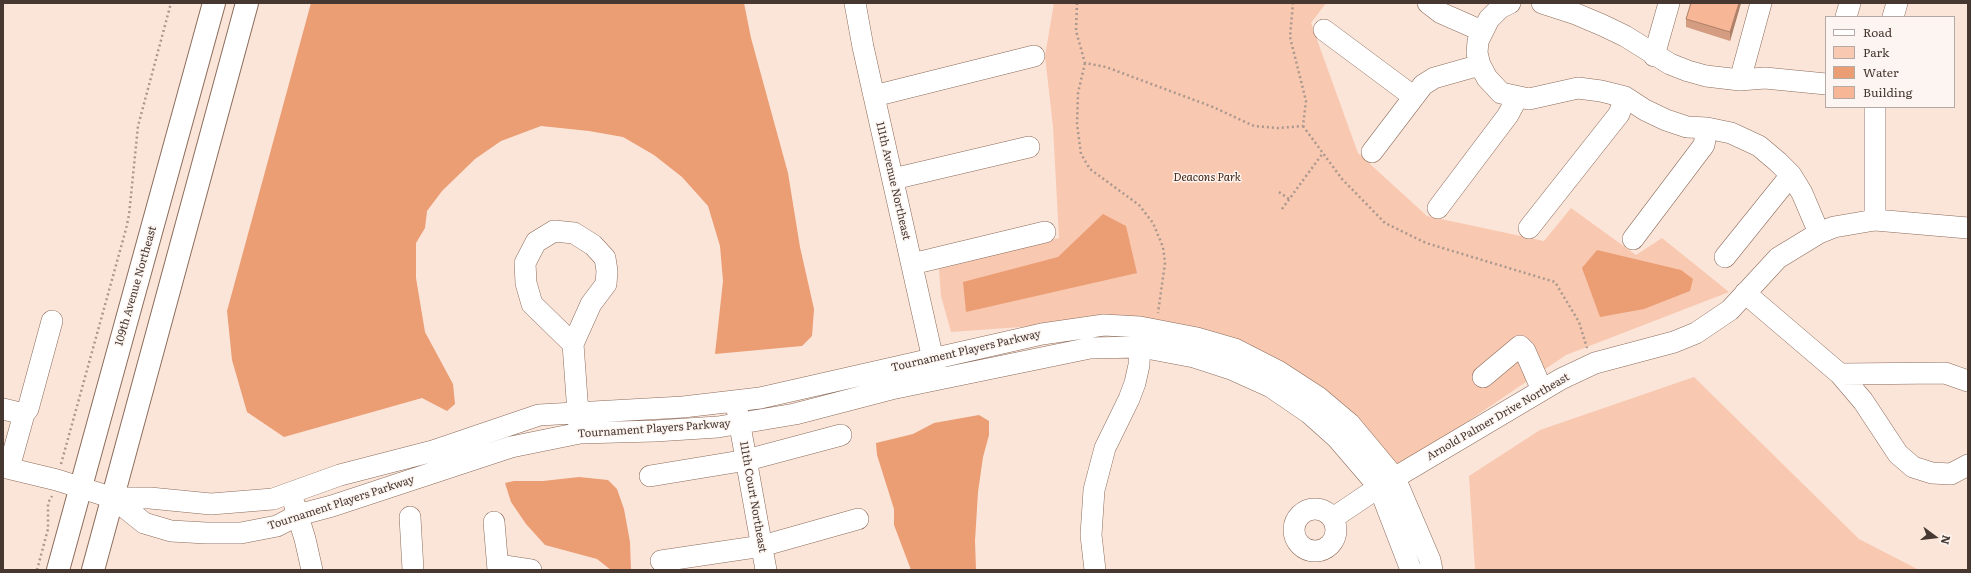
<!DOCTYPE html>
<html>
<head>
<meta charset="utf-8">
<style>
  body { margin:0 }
  #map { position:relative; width:1971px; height:573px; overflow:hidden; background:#fbe5d9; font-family:Literata,serif }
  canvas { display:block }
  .frame { position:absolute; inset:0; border:4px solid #463730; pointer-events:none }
  .legend { position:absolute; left:1825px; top:16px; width:130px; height:92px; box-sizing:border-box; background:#fdf5f1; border:1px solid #b4a9a4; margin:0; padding:5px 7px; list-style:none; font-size:12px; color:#463730 }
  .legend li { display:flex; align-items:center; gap:8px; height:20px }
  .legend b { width:20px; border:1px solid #b4a9a4 }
  .north { position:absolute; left:1915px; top:517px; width:40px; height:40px; -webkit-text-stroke:3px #fdf5f1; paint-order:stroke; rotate:105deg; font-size:11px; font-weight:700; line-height:16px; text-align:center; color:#463730 }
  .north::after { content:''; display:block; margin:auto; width:14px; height:18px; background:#463730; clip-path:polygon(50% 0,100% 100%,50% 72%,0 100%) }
</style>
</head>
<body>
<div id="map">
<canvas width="1971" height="573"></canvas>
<div class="frame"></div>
<ul class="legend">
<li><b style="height:5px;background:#fff"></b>Road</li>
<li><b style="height:11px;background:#f8c8b0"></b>Park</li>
<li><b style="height:11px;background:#eb9d74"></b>Water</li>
<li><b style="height:11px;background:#f7b796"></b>Building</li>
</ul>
<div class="north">N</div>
</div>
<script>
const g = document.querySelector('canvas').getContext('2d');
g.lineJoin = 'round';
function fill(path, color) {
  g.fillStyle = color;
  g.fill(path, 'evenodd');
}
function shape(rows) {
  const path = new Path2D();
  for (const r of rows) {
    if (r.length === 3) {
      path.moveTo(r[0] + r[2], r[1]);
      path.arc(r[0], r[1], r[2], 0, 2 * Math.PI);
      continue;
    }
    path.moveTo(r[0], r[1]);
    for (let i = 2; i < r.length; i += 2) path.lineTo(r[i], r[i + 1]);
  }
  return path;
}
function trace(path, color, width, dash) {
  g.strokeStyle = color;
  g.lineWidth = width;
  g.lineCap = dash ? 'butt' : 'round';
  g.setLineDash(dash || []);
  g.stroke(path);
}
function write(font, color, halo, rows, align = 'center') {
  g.font = font + ' Literata,serif';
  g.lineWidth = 3;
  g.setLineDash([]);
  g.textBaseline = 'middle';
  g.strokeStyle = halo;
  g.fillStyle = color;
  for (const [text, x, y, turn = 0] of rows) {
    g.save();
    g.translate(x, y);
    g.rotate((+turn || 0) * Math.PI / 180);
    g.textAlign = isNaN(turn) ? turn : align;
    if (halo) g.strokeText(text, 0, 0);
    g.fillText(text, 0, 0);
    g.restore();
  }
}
fill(shape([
  [1054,3,1326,3,1311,23,1358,153,1427,216,1544,241,1571,208,1636,255,1662,238,1729,292,1566,355,1406,463,1397,466,1350,415,1090,322,951,332,941,296,939,269,1059,238,1053,127,1045,56],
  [1694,377,1859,539,1919,570,1475,570,1469,476,1540,430]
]), '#f8c8b0');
fill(shape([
  [311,3,744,3,751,38,788,173,800,247,814,309,812,336,802,346,715,354,723,281,720,246,708,206,682,177,654,155,623,137,589,131,541,126,501,141,475,159,442,191,427,211,425,228,416,243,416,278,425,332,453,384,455,404,447,411,422,398,284,437,247,412,232,360,227,311],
  [1103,214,1126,226,1137,273,966,312,963,282,1058,257],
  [1597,250,1681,270,1693,279,1690,291,1644,309,1600,317,1582,268],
  [979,415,989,421,989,435,983,457,978,492,975,541,976,570,911,570,894,525,894,509,877,455,876,443,913,434,934,423],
  [579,477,608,480,617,489,624,509,630,542,631,570,611,570,597,559,545,545,526,524,511,502,505,483,514,481,543,481]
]), '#eb9d74');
const minor = shape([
  [855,3,863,47,936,373],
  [1428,3,1441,13,1482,31],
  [1510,3,1500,8,1489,19,1478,41,1477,53,1480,65,1487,78,1501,93,1529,99,1578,88,1601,91,1625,97,1645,110,1666,120,1687,127,1707,128,1731,133,1759,146,1778,162,1791,175,1802,193,1819,233],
  [1542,3,1576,14,1602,25,1625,36,1670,64,1688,71,1706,76,1740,80,1765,78,1826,84],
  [1846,17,1850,3],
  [1893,17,1897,3],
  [1324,30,1414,97],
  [1654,56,1669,3],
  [1740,80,1761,3],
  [874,96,1034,56],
  [1875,107,1875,220],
  [1372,152,1423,85,1434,78,1480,65],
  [893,179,1029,147],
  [1438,208,1508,115,1517,98],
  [1529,228,1619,114,1625,97],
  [554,231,574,233,593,245,605,258,607,271,606,284,591,304,573,344,532,304,526,283,525,263,536,242,554,231],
  [1633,239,1704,145,1707,128],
  [1725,257,1791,175],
  [912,264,1045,232],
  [1745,293,1840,374,1863,401,1898,454,1913,467,1932,473,1951,474,1968,465],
  [573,344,579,427],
  [1840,374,1945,373,1968,381],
  [1483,377,1520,346,1525,351,1542,390],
  [3,409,24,414,9,468],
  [737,409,766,570],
  [24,414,28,409,52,321],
  [3,467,57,480,113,498,150,498,211,504,273,499,340,475,433,451,539,415,683,407,760,398,1042,334,1104,325,1140,327,1197,338,1235,349,1278,371,1318,397,1350,424,1395,478,1430,560,1432,570],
  [650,476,747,460,841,435],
  [113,498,144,523,171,531,206,533,241,533,277,526,298,515,332,506,511,447,580,433,655,431,718,427,795,414,891,389,1090,348,1141,347,1194,357,1231,369,1271,387,1309,413,1337,438,1379,487,1411,570],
  [294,503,305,539,312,570],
  [1315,530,21],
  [410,517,413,570],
  [1333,518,1379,487,1561,379,1595,363,1674,342,1696,333,1730,310,1778,258,1819,233,1834,227,1875,220,1968,228],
  [494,522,498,570],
  [661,561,762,546,858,519],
  [498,565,531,570],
  [1095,570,1091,535,1094,490,1105,448,1129,399,1135,383,1139,365,1140,333]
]);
const major = shape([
  [58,570,214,3],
  [93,570,247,3]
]);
trace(minor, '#8b6b5a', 22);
trace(major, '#8b6b5a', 24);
trace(shape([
  [1077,3,1076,31,1085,63,1106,67,1213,107,1254,126,1278,128,1303,126,1306,101,1290,37,1293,3],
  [1085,63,1078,93,1077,124,1081,154,1090,169,1139,205,1153,223,1163,247,1165,263,1158,313],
  [1303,126,1342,179,1385,223,1426,243,1555,282,1579,322,1587,348],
  [1279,192,1289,199],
  [1282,209,1323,153],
  [61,464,126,229,129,215,138,126,171,3],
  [37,570,48,529,48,503,52,496]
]), '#aa978e', 2.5, [2, 3]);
trace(minor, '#fff', 21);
trace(major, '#fff', 22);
fill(shape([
  [1691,3,1741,3,1730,41,1686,27,1686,19]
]), '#d49d81');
fill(shape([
  [1739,3,1741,3,1730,41,1730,32]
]), '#ad8069');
const building = shape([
  [1691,3,1739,3,1730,32,1686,19,1691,3]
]);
fill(building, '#f7b796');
trace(building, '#ad8069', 1);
write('italic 11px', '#402110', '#fdf5f1', [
  ["Deacons Park",1207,178]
]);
write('11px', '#463730', '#fdf5f1', [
  ["111th Avenue Northeast",893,181,77],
  ["109th Avenue Northeast",136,286,-74],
  ["Tournament Players Parkway",966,351,-13],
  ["Arnold Palmer Drive Northeast",1498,417,-30],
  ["Tournament Players Parkway",654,429,-4],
  ["111th Court Northeast",753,497,80],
  ["Tournament Players Parkway",341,503,-18]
]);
</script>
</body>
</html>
